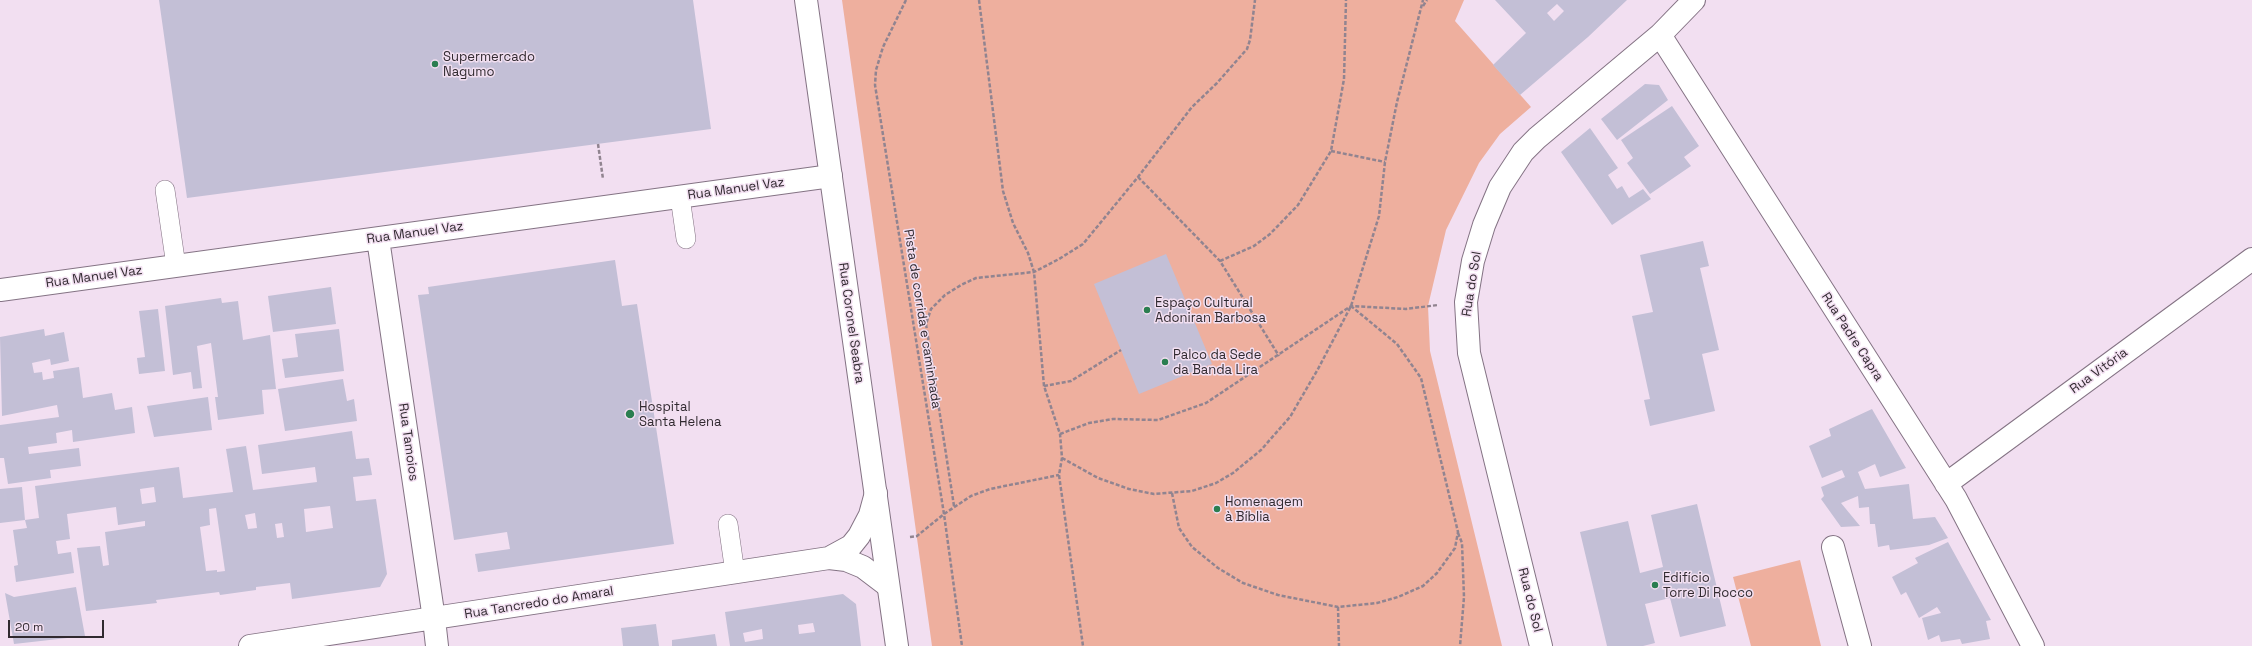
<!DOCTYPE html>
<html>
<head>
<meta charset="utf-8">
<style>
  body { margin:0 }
  #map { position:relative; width:2252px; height:646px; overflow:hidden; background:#f2dff1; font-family:"Space Grotesk",sans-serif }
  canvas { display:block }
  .scale { position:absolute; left:8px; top:620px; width:96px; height:18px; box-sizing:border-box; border:2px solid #312a30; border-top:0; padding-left:5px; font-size:12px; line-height:14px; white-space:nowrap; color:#312a30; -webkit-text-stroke:3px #f2dff1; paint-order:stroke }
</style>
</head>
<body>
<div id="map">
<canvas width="2252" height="646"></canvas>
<div class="scale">20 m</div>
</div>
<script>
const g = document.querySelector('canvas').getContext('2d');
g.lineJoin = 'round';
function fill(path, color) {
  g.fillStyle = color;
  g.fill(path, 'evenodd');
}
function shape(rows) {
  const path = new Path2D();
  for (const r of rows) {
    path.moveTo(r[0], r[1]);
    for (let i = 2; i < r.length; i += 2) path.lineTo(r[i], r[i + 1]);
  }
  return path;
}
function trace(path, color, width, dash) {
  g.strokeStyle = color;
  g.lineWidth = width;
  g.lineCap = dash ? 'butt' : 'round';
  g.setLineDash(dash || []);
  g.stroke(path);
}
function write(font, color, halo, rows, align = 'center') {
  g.font = font + ' "Space Grotesk",sans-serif';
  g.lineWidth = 3;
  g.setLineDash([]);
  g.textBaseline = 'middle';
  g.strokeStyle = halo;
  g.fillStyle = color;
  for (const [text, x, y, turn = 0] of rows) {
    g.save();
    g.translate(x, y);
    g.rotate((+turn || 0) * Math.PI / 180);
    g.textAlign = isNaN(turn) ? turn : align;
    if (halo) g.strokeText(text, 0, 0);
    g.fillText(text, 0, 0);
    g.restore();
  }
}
fill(shape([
  [842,0,1464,0,1455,21,1531,107,1500,134,1479,163,1446,230,1428,306,1430,351,1502,646,932,646],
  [1800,560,1821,646,1751,646,1733,577]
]), '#eeaf9e');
fill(shape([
  [159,0,693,0,711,129,187,198],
  [1495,0,1627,0,1588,37,1520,95,1493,65,1526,33],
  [1557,4,1564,11,1554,21,1547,13],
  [1645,84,1659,85,1668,100,1617,140,1601,119],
  [1672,106,1699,146,1684,157,1691,166,1650,194,1627,163,1633,158,1621,140],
  [1590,128,1618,168,1608,175,1617,189,1622,186,1629,198,1643,189,1651,199,1612,225,1561,152],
  [1703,241,1709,266,1700,268,1719,350,1702,354,1715,411,1650,426,1644,400,1650,399,1632,316,1653,312,1640,255],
  [1166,254,1212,364,1139,394,1094,284],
  [615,260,622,306,637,304,674,544,478,572,475,554,510,549,507,532,454,540,418,295,429,294,428,287],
  [331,287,336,324,273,332,268,296],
  [221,298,222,303,238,301,243,340,270,335,276,389,262,390,264,414,218,420,215,397,218,397,211,343,197,346,202,388,193,389,191,372,173,375,165,306],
  [158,309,165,371,139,374,137,358,145,357,139,311],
  [44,329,45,336,64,332,69,361,51,365,50,359,32,363,34,373,42,372,43,380,54,378,53,371,79,367,83,398,112,393,115,410,132,407,135,433,73,442,72,430,56,433,57,443,28,447,29,454,79,448,81,466,50,470,51,478,8,484,4,458,0,458,0,425,59,417,57,405,2,416,0,337],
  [339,329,344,371,285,378,282,359,298,357,295,334],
  [343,379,347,401,354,399,357,421,285,431,278,389],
  [208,397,212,430,154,437,147,406],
  [1872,409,1906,468,1880,477,1875,464,1858,472,1865,489,1909,484,1913,519,1935,517,1948,538,1929,545,1890,550,1889,545,1878,547,1875,524,1870,524,1869,507,1859,508,1858,496,1841,503,1860,526,1841,527,1821,499,1824,496,1821,487,1845,477,1842,470,1822,478,1809,446,1831,436,1829,429],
  [352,431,356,459,369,458,372,475,353,477,356,501,376,499,387,574,380,587,292,599,290,583,256,587,256,590,220,595,219,592,156,600,157,603,86,611,77,548,100,546,103,566,109,565,105,532,145,526,145,521,118,525,116,507,67,514,70,539,56,541,58,554,71,552,74,573,16,582,14,566,18,565,13,530,27,528,25,520,39,518,35,486,179,467,183,498,233,492,226,449,246,446,253,490,317,482,315,467,262,474,258,445],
  [154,487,156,502,142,504,140,489],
  [330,506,333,528,306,532,304,509],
  [216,508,225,571,217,572,217,570,206,571,200,527,210,525,209,509],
  [255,513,257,528,248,529,245,515],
  [282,523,284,537,277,538,275,524],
  [22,487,25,520,0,523,0,489],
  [1697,504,1726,626,1680,637,1670,598,1645,604,1655,643,1643,646,1607,646,1580,532,1628,521,1640,573,1663,567,1651,515],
  [1948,542,1991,620,1986,621,1990,639,1962,644,1960,639,1941,642,1939,635,1928,640,1922,618,1941,613,1937,607,1919,618,1906,592,1901,595,1892,577,1918,563,1915,558],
  [76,587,85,636,14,644,5,593,14,597],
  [843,594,856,604,861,646,730,646,725,612],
  [813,623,815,632,799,634,798,625],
  [762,629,763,639,745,642,743,633],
  [656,624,659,646,623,646,621,628],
  [715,634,717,646,672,646,672,640]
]), '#c3bfd6');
const lane = shape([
  [165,190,176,266],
  [680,197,686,239],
  [728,524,735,573]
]);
const street = shape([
  [1660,35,1956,499,2033,646],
  [378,239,434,619],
  [0,290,831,176],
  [1946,484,2252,259],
  [1833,547,1860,646],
  [1541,646,1469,353,1466,302,1473,261,1484,225,1500,187,1523,152,1537,138,1660,35,1694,0]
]);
const secondary = shape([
  [829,558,851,546,859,536,870,515,876,493],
  [434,619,437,646],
  [250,646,829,558,846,560,863,567,888,586]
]);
const primary = shape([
  [806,0,897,646]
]);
trace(lane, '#847384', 20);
trace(street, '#847384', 24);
trace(secondary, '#847384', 24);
trace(primary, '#847384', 24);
trace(shape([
  [906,0,883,47,876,70,875,85,944,514,962,646],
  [979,0,1003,191,1013,223,1028,253,1034,272,1044,386,1060,434,1062,458,1059,475,1083,646],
  [1423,6,1427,0],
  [598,144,603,179],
  [1331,151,1385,162],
  [1138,177,1220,261,1279,356],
  [1220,261,1254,246,1270,234,1298,205,1331,151,1344,79,1346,0],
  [1044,386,1071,381,1121,350],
  [1060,434,1089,423,1113,419,1158,420,1206,403,1351,306,1406,309,1438,305],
  [1062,458,1098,478,1129,489,1154,494,1192,491,1216,483,1233,473,1261,450,1290,417,1318,369,1351,306,1379,216,1385,162,1397,102,1423,0],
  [1172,493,1179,528,1192,547,1218,568,1243,583,1278,595,1338,607,1377,603,1398,597,1423,586,1437,573,1455,548,1458,532,1421,378,1397,344,1351,306],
  [954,506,926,324,931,309,945,295,961,285,976,278,1034,272,1059,259,1083,244,1138,177,1192,107,1217,83,1247,49,1250,40,1255,0],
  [1458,533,1462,543,1464,597,1460,646],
  [910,537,917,536,944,514,971,496,990,489,1059,475],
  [1338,607,1339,646]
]), '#918490', 2.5, [4, 2]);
trace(lane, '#fff', 19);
trace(street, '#fff', 22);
trace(secondary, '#fff', 22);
trace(primary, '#fff', 22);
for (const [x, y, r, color] of [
  [435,64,4,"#2b7e50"],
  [1147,310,4,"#2b7e50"],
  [1165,362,4,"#2b7e50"],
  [630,414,5,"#2b7e50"],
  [1217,509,4,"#2b7e50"],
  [1655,585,4,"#2b7e50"]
]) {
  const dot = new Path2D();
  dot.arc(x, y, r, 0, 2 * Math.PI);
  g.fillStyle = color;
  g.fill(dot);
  trace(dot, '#f2dff1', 1.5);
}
write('13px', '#312a30', '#f2dff1', [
  ["Supermercado",443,57],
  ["Nagumo",443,72],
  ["Espaço Cultural",1155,303],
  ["Adoniran Barbosa",1155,318],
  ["Palco da Sede",1173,355],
  ["da Banda Lira",1173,370],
  ["Hospital",639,407],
  ["Santa Helena",639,422],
  ["Homenagem",1225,502],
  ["à Bíblia",1225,517],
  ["Edifício",1663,578],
  ["Torre Di Rocco",1663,593]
], 'left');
write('13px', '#312a30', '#f2dff1', [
  ["Rua Manuel Vaz",736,189,-8],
  ["Rua Manuel Vaz",415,233,-8],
  ["Rua Manuel Vaz",94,277,-8],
  ["Rua do Sol",1472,284,-81],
  ["Pista de corrida e caminhada",922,319,81],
  ["Rua Coronel Seabra",851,323,82],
  ["Rua Padre Capra",1852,337,57],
  ["Rua Vitória",2099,371,-36],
  ["Rua Tamoios",408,442,82],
  ["Rua do Sol",1530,600,76],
  ["Rua Tancredo do Amaral",539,603,-9]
]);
</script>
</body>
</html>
